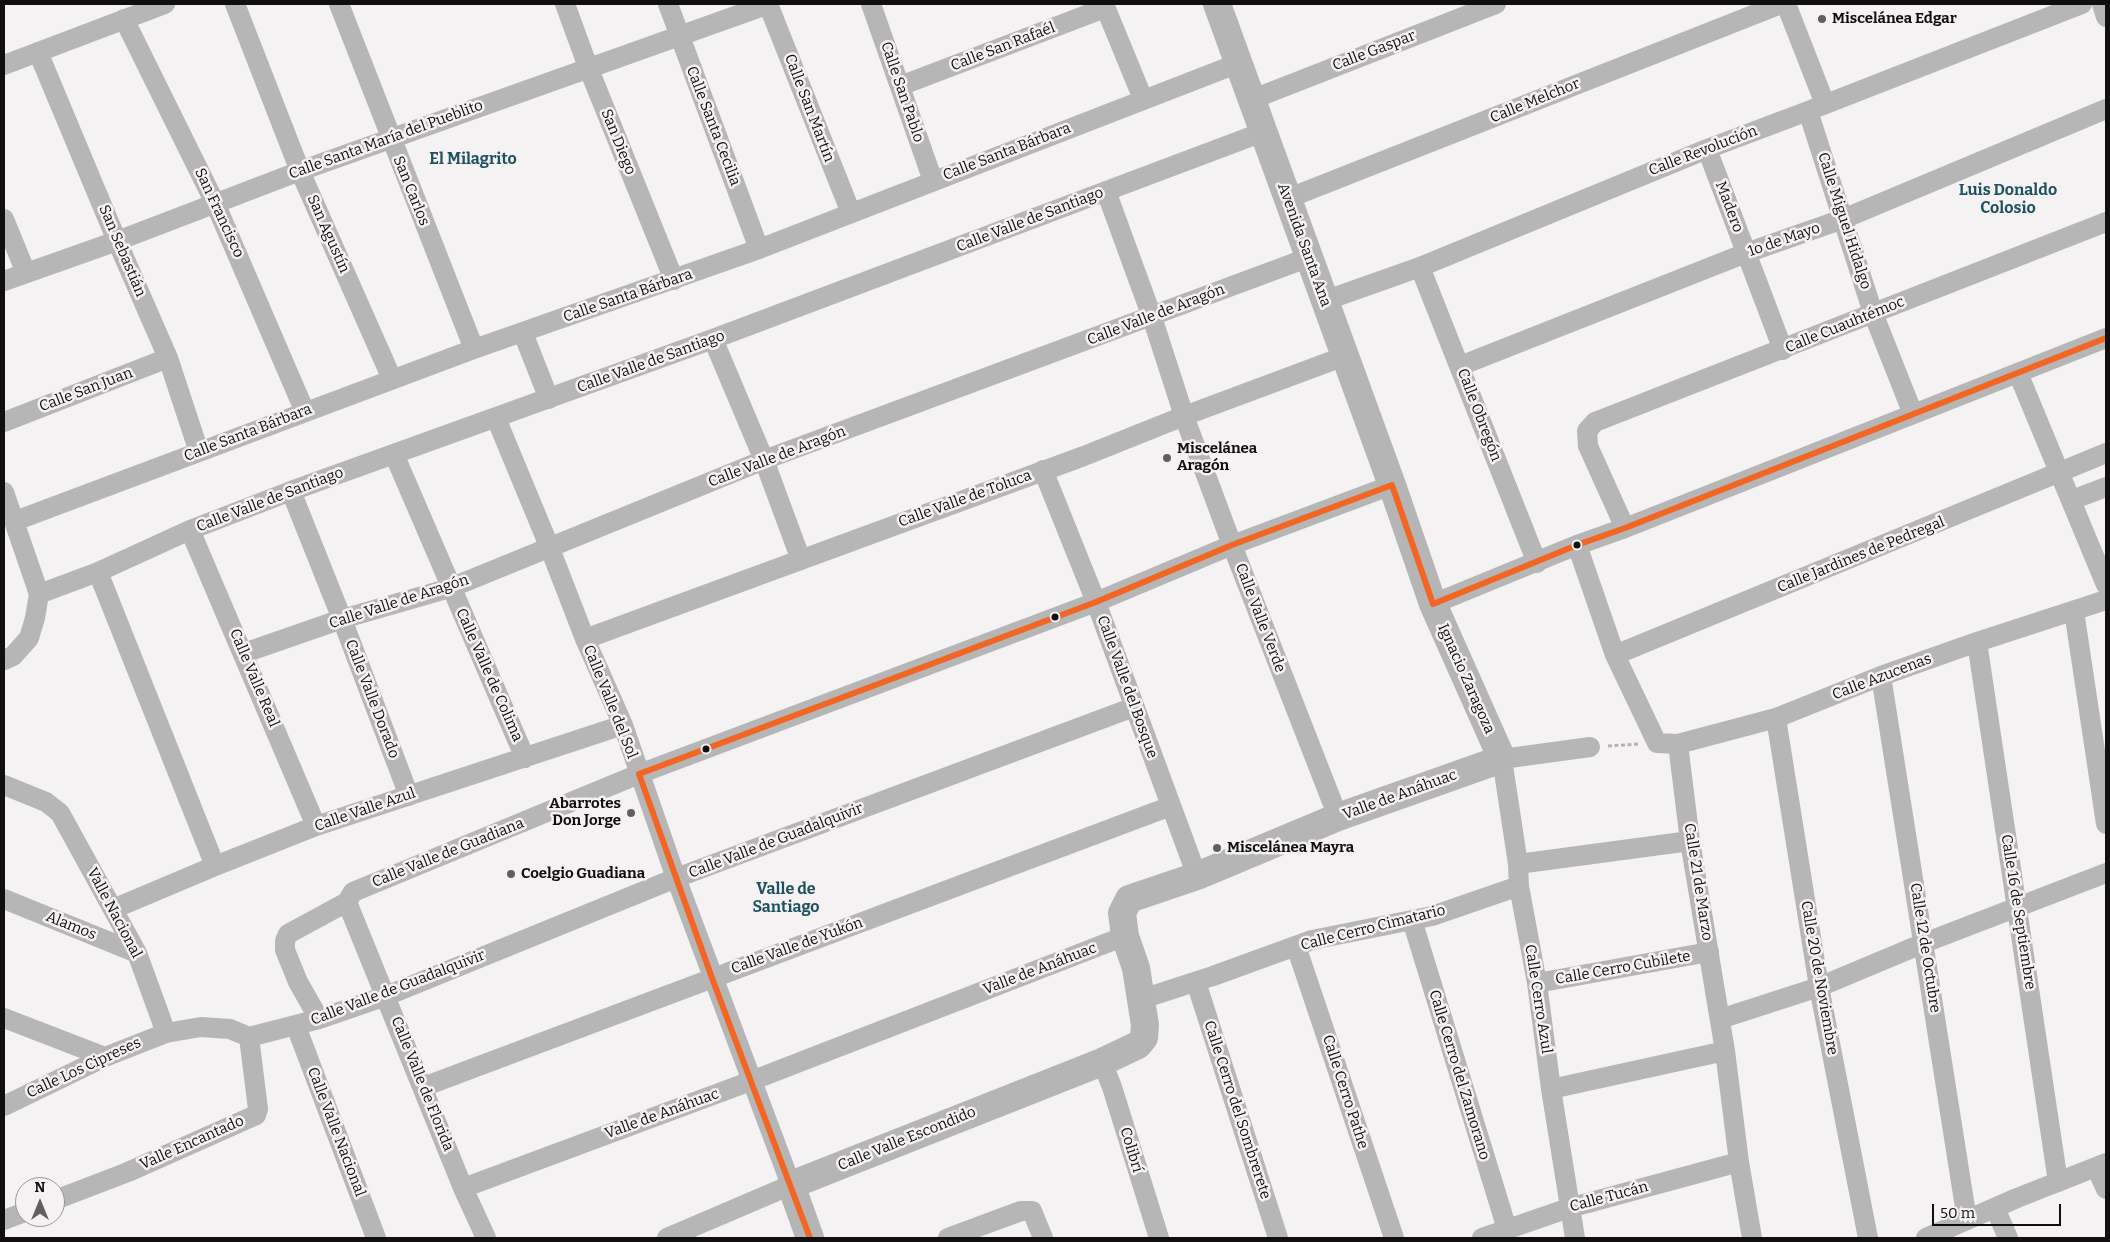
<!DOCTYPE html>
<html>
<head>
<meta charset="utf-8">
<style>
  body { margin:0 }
  #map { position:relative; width:2110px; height:1242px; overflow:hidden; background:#f5f2f3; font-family:Bitter,serif }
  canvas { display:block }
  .frame { position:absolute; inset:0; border:5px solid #100e0e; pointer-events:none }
  .north { position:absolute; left:15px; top:1177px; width:50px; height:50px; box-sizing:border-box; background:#f6f1f2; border:1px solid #9a9697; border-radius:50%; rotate:0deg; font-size:14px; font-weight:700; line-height:20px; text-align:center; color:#100e0e }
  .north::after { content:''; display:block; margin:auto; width:18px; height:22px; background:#605e5e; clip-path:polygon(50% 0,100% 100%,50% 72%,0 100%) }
  .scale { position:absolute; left:1932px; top:1204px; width:129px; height:22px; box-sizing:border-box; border:2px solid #100e0e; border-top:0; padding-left:6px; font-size:15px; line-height:18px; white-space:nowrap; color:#100e0e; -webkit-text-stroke:4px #f6f1f2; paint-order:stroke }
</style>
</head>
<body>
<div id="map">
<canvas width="2110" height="1242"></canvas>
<div class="frame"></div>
<div class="north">N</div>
<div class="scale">50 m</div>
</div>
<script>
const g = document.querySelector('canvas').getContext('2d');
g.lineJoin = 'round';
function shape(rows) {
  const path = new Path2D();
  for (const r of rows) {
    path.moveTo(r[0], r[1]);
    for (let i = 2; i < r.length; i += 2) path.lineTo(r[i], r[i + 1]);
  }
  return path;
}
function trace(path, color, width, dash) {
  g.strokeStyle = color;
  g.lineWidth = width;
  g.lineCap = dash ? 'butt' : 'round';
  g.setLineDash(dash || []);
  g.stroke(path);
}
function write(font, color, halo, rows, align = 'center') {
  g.font = font + ' Bitter,serif';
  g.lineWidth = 5;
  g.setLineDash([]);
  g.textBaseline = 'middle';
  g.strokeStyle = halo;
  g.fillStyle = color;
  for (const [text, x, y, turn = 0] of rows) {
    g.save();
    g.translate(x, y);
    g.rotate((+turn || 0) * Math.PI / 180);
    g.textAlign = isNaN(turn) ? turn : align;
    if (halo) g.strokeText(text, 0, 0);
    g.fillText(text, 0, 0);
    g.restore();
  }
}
trace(shape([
  [1608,746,1639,744]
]), '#b4b3b3', 3, [4, 2.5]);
trace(shape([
  [235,4,300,171,392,379],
  [339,4,474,349],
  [565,4,588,67,674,280],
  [668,4,759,249],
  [768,4,851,213],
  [871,4,933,181],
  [1104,4,1143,99],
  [1786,4,1825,104],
  [2102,4,2106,17],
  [124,19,215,203,305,412],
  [38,52,117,241,168,358,199,452],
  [4,65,165,4],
  [900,86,1105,8],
  [1253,99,1496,4],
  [1808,111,1873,313,1913,414],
  [1707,149,1783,350],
  [1106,191,1152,317,1184,416,1232,545,1338,817],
  [1289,198,1781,4],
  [4,219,26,273],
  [1420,267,1537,563],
  [4,281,117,241,300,171,769,4],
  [1324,301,1420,267,1707,149,1808,111,2082,4],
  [523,333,549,399],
  [713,339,764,460,801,560],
  [1460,366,1746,253,1843,219,2106,109],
  [2018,373,2106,585],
  [496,418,549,546,585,639,623,725,676,878,791,1185,667,1238],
  [4,422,168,358],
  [394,454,525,758],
  [1043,470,1096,602,1197,876],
  [291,491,342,619,409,796],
  [4,492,39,594,35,618,29,638,13,656,4,660],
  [2072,500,2106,487],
  [15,521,474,349,759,249,1239,63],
  [1625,528,1588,446,1587,431,1595,422,2106,222],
  [190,530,316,826],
  [1577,545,1615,655,1657,743,1678,744,1776,718,1881,676,1977,642,2106,600],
  [98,572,215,866],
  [39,594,98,572,190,530,291,491,713,339,1263,132],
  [1433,604,1577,545,1625,528,2106,338],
  [2074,611,2106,824],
  [585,639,1084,456,1184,416,1345,356],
  [1977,642,2058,1182],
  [244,653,342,619,450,588,764,460,1310,257],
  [1615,655,2106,453],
  [1881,676,1967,1220],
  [1776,718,1819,987,1868,1238],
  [1678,744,1690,841,1725,1051,1739,1162,1752,1238],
  [4,785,46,802,60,813,137,953,166,1033],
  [1518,864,1690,841],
  [4,899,137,953],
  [347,902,353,892,639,774,1096,602,1232,545,1392,485],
  [347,902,463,1188,486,1238],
  [113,909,215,866,316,826,623,725],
  [1412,920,1507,1229],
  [1296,946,1394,1238],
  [1196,982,1278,1238],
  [1537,983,1709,952],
  [1142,999,1213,976,1312,940,1432,916,1519,886],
  [4,1018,105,1057],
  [319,1019,298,982,285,950,285,941,288,934,347,902],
  [1720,1019,1819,987,1924,943,2106,873],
  [296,1026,376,1238],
  [249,1037,319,1019,386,996,676,878,1134,707],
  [1102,1062,1112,1087,1159,1238],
  [423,1087,1171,806],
  [1551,1089,1725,1051],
  [4,1106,105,1057,166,1033,201,1027,230,1029,249,1037,258,1109,256,1115,128,1172,55,1200],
  [2096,1167,2106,1189],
  [463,1188,751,1081,1125,936],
  [1995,1208,2008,1238],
  [4,1220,25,1212],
  [948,1238,1021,1211,1032,1211,1043,1238],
  [1482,1238,1569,1208,1739,1162],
  [1575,1238,1551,1089,1537,983,1519,886,1518,864,1502,759,1590,747],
  [1926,1238,2017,1198,2106,1163]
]), '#b6b6b6', 20);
trace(shape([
  [810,1238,791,1185,1102,1062,1138,1045,1144,1038,1145,1025,1136,968,1125,936,1122,913,1129,899,1197,876,1338,817,1502,759,1433,604,1392,485,1217,4]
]), '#b5b5b5', 28);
trace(shape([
  [1392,485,1433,604],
  [1433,604,1577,545,1625,528,2106,338],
  [639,774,1096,602,1232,545,1392,485],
  [639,774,712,978,810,1238]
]), '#f26522', 6);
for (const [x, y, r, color] of [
  [1822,19,5,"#605e5e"],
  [1167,458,5,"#605e5e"],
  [1577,545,4.5,"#100e0e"],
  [1055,617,4.5,"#100e0e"],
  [706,749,4.5,"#100e0e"],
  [631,813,5,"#605e5e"],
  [1217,848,5,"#605e5e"],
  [511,874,5,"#605e5e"]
]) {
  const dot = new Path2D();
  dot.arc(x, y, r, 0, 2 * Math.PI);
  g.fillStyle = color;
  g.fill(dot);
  trace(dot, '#f6f1f2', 2);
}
write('bold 15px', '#100e0e', '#f6f1f2', [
  ["Miscelánea Edgar",1832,19],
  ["Miscelánea",1177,449],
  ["Aragón",1177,466],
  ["Abarrotes",621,804,"right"],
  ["Don Jorge",621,821,"right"],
  ["Miscelánea Mayra",1227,848],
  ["Coelgio Guadiana",521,874]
], 'left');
write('15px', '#100e0e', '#f6f1f2', [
  ["Calle San Rafaél",1003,47,-21],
  ["Calle Gaspar",1374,51,-21],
  ["Calle San Pablo",902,92,71],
  ["Calle Melchor",1535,101,-22],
  ["Calle San Martín",809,108,69],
  ["Calle Santa Cecilia",713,126,69],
  ["Calle Santa María del Pueblito",386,140,-20],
  ["San Diego",618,142,68],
  ["Calle Revolución",1703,151,-21],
  ["Calle Santa Bárbara",1007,152,-21],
  ["San Carlos",411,191,68],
  ["Madero",1729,207,69],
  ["San Francisco",219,213,65],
  ["Calle Valle de Santiago",1030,220,-21],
  ["Calle Miguel Hidalgo",1844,221,72],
  ["San Agustín",328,234,66],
  ["1o de Mayo",1784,240,-19],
  ["Avenida Santa Ana",1304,245,70],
  ["San Sebastián",122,251,67],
  ["Calle Santa Bárbara",628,296,-19],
  ["Calle Valle de Aragón",1156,315,-21],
  ["Calle Cuauhtémoc",1845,325,-22],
  ["Calle Valle de Santiago",651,362,-20],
  ["Calle San Juan",86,390,-21],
  ["Calle Obregón",1479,415,69],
  ["Calle Santa Bárbara",248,433,-21],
  ["Calle Valle de Aragón",777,457,-21],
  ["Calle Valle de Toluca",965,499,-20],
  ["Calle Valle de Santiago",270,500,-21],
  ["Calle Jardines de Pedregal",1861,555,-22],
  ["Calle Valle de Aragón",399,602,-18],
  ["Calle Valle Verde",1260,618,69],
  ["Calle Valle de Colima",489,675,66],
  ["Calle Azucenas",1882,677,-21],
  ["Calle Valle Real",254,678,67],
  ["Ignacio Zaragoza",1466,679,66],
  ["Calle Valle del Bosque",1127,687,70],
  ["Calle Valle Dorado",372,699,69],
  ["Calle Valle del Sol",610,702,68],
  ["Valle de Anáhuac",1400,795,-20],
  ["Calle Valle Azul",365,810,-19],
  ["Calle Valle de Guadalquivir",776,841,-21],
  ["Calle Valle de Guadiana",448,853,-22],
  ["Calle 21 de Marzo",1698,882,81],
  ["Calle 16 de Septiembre",2018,912,81],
  ["Valle Nacional",114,913,62],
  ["Alamos",71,926,22],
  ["Calle Cerro Cimatario",1373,928,-14],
  ["Calle Valle de Yukón",797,946,-20],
  ["Calle 12 de Octubre",1925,948,81],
  ["Calle Cerro Cubilete",1623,968,-10],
  ["Valle de Anáhuac",1040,969,-21],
  ["Calle 20 de Noviembre",1819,978,80],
  ["Calle Valle de Guadalquivir",398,988,-21],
  ["Calle Cerro Azul",1538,999,81],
  ["Calle Los Cipreses",84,1068,-25],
  ["Calle Cerro del Zamorano",1459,1075,73],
  ["Calle Valle de Florida",422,1084,68],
  ["Calle Cerro Pathe",1345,1092,72],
  ["Calle Cerro del Sombrerete",1237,1110,72],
  ["Valle de Anáhuac",662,1114,-20],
  ["Calle Valle Nacional",336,1132,69],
  ["Calle Valle Escondido",907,1139,-22],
  ["Valle Encantado",192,1143,-24],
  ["Colibrí",1131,1150,73],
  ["Calle Tucán",1609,1197,-15]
]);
write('bold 16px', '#1d5360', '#f6f1f2', [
  ["El Milagrito",473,160],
  ["Luis Donaldo",2008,191],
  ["Colosio",2008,209],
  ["Valle de",786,890],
  ["Santiago",786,908]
]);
</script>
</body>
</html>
